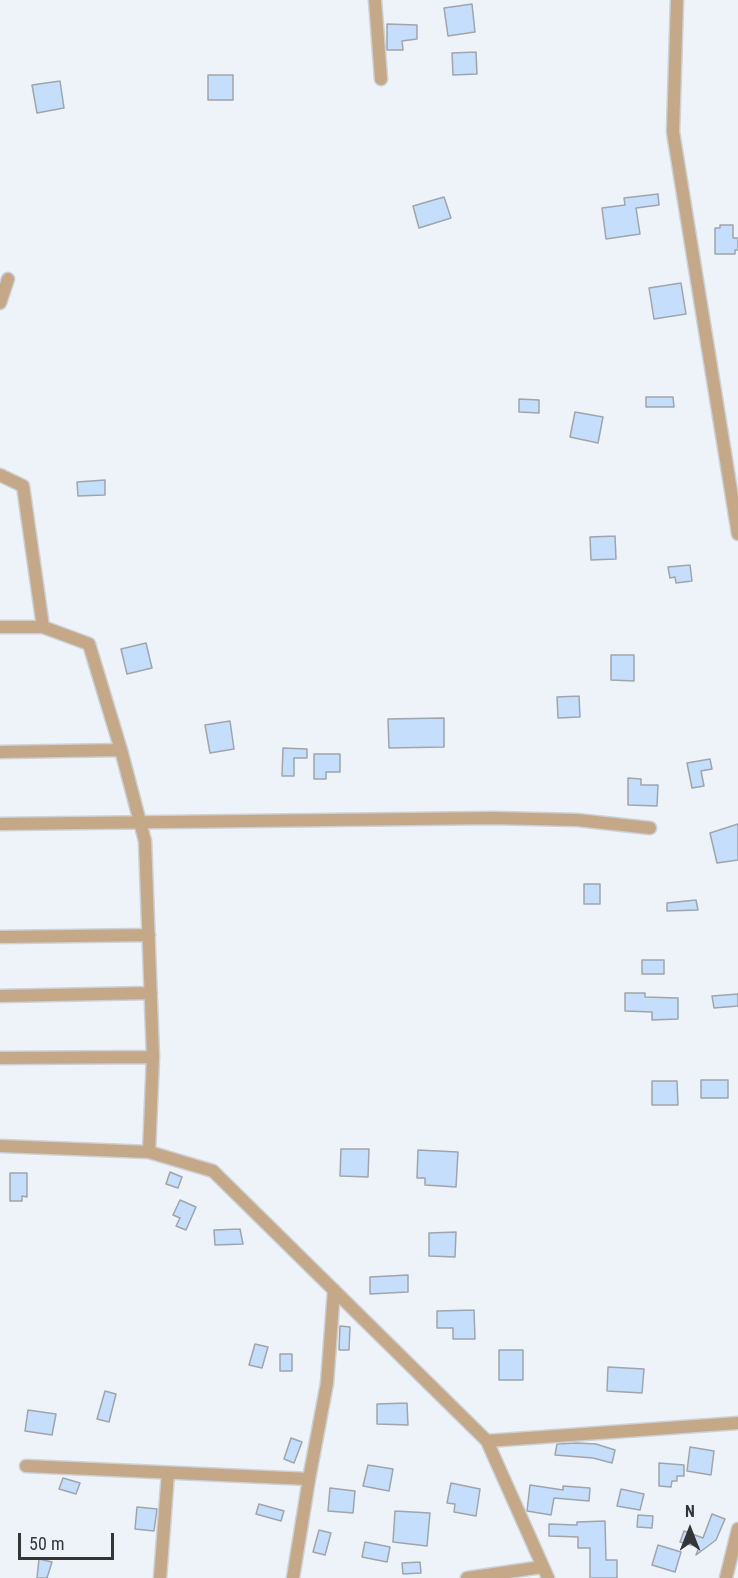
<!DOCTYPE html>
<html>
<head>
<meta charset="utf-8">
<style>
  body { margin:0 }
  #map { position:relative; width:738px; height:1578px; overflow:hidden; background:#eef3fa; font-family:"Roboto Condensed",sans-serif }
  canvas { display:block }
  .north { position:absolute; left:660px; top:1500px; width:60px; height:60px; -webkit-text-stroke:4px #eef3fa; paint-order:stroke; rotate:0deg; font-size:16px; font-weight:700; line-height:24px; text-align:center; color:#333537 }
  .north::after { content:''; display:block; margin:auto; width:21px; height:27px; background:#333537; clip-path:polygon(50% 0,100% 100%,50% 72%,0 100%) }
  .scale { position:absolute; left:18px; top:1533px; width:96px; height:27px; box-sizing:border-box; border:3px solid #333537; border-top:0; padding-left:8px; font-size:18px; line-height:21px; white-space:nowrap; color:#333537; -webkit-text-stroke:4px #eef3fa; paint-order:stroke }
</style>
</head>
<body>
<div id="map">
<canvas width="738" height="1578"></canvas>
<div class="north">N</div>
<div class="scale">50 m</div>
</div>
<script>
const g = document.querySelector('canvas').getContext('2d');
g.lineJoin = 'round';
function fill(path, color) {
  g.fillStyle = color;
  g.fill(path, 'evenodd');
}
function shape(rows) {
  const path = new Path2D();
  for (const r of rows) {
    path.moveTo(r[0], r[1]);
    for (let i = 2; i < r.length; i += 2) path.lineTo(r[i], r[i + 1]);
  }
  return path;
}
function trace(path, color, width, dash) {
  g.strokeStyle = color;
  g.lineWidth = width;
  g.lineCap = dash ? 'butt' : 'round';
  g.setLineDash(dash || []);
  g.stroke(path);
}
const building = shape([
  [472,4,475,32,448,36,444,8,472,4],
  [387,24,417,25,417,39,402,41,403,50,387,50,387,24],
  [476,52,477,74,453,75,452,53,476,52],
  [208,75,233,75,233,100,208,100,208,75],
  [60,81,64,108,37,113,32,85,60,81],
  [658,194,659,205,636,208,640,234,606,239,602,208,625,205,624,198,658,194],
  [444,197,451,218,419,228,413,206,444,197],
  [720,225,733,225,733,238,738,238,738,250,735,250,735,254,715,254,715,228,720,228,720,225],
  [681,283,686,314,654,319,649,288,681,283],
  [646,397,673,397,674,407,646,407,646,397],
  [519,399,539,400,539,413,519,412,519,399],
  [575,412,603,417,598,443,570,437,575,412],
  [105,480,105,495,78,496,77,482,105,480],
  [615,536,616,559,591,560,590,537,615,536],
  [690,565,692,581,676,583,675,577,670,578,668,567,690,565],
  [146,643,152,668,127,674,121,649,146,643],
  [611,655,634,655,634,681,611,680,611,655],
  [579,696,580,717,558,718,557,697,579,696],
  [444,718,444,747,389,748,388,719,444,718],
  [230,721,234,749,210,753,205,725,230,721],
  [283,748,307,749,307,758,294,758,294,776,282,776,283,748],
  [314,754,340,754,340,772,326,772,326,779,314,779,314,754],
  [710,759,712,769,701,771,704,786,692,788,687,763,710,759],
  [628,778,641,779,641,785,658,785,657,806,628,805,628,778],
  [738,824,738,860,717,863,710,833,738,824],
  [584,884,600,884,600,904,584,904,584,884],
  [696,900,698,910,667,911,667,903,696,900],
  [642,960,664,960,664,974,642,974,642,960],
  [625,993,645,993,645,997,678,998,678,1019,652,1020,652,1012,625,1011,625,993],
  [738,994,738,1006,714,1008,712,996,738,994],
  [701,1080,728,1080,728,1098,701,1098,701,1080],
  [652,1081,677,1081,678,1105,652,1105,652,1081],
  [341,1149,369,1149,368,1177,340,1176,341,1149],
  [418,1150,458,1152,456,1187,425,1185,425,1178,417,1178,418,1150],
  [170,1172,182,1177,178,1188,166,1184,170,1172],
  [10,1173,27,1173,27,1197,22,1196,22,1201,10,1201,10,1173],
  [180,1200,196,1207,186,1230,176,1226,180,1218,173,1215,180,1200],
  [240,1229,243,1244,215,1245,214,1230,240,1229],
  [456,1232,455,1257,429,1256,429,1233,456,1232],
  [408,1275,408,1292,370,1294,370,1277,408,1275],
  [474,1310,475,1339,453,1339,453,1328,437,1328,437,1311,474,1310],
  [340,1326,350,1327,349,1350,339,1350,340,1326],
  [255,1344,268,1347,262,1368,249,1365,255,1344],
  [499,1350,523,1350,523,1380,499,1380,499,1350],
  [280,1354,292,1354,292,1371,280,1371,280,1354],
  [608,1367,644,1369,642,1393,607,1391,608,1367],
  [105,1391,116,1394,109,1422,97,1419,105,1391],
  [407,1403,408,1425,377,1424,377,1404,407,1403],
  [28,1410,56,1414,52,1435,25,1431,28,1410],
  [291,1438,302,1442,294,1463,284,1459,291,1438],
  [576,1443,596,1444,615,1450,612,1463,593,1458,555,1455,557,1444,576,1443],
  [690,1447,714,1451,711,1475,687,1471,690,1447],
  [659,1463,684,1465,684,1476,677,1476,677,1481,672,1481,671,1487,659,1486,659,1463],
  [368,1465,393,1469,389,1491,363,1486,368,1465],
  [63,1478,80,1483,76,1494,59,1489,63,1478],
  [451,1483,480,1489,476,1516,454,1512,455,1504,447,1503,451,1483],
  [530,1485,563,1490,563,1486,590,1488,589,1501,554,1498,551,1515,527,1511,530,1485],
  [330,1488,355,1491,353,1513,328,1511,330,1488],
  [621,1489,644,1494,640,1510,617,1506,621,1489],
  [259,1504,284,1511,281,1521,256,1514,259,1504],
  [137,1507,157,1509,154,1531,135,1529,137,1507],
  [395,1511,430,1513,427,1546,393,1542,395,1511],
  [712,1514,725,1519,716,1540,696,1555,699,1547,680,1542,684,1531,703,1538,712,1514],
  [638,1515,653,1516,652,1528,637,1527,638,1515],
  [605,1521,606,1560,617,1560,617,1578,590,1578,590,1548,578,1548,578,1537,549,1536,549,1524,577,1525,577,1522,605,1521],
  [319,1530,331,1533,325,1555,313,1552,319,1530],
  [365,1542,390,1547,387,1562,362,1557,365,1542],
  [658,1545,681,1552,675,1572,652,1565,658,1545],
  [39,1559,52,1562,47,1578,37,1578,39,1559],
  [420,1562,421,1573,403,1574,402,1563,420,1562]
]);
fill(building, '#c4defc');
trace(building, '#a0a5ab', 1.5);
const street = shape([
  [375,0,381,79],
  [677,0,673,132,738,534],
  [0,303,8,279],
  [0,475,23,486,43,627],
  [0,627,43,627,89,644,121,750,145,841,153,1057,149,1152],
  [0,752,121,750],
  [0,824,493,818,577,820,650,828],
  [0,937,149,935],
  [0,996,151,993],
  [0,1058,153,1057],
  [0,1146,149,1152,213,1171,487,1441,548,1578],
  [487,1441,738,1423],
  [26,1466,309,1479],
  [160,1578,168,1473],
  [293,1578,309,1479,327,1383,334,1290],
  [467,1578,542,1567],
  [726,1578,738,1529]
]);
trace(street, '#ccd1d7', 15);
trace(street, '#c5a888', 12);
</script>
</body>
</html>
